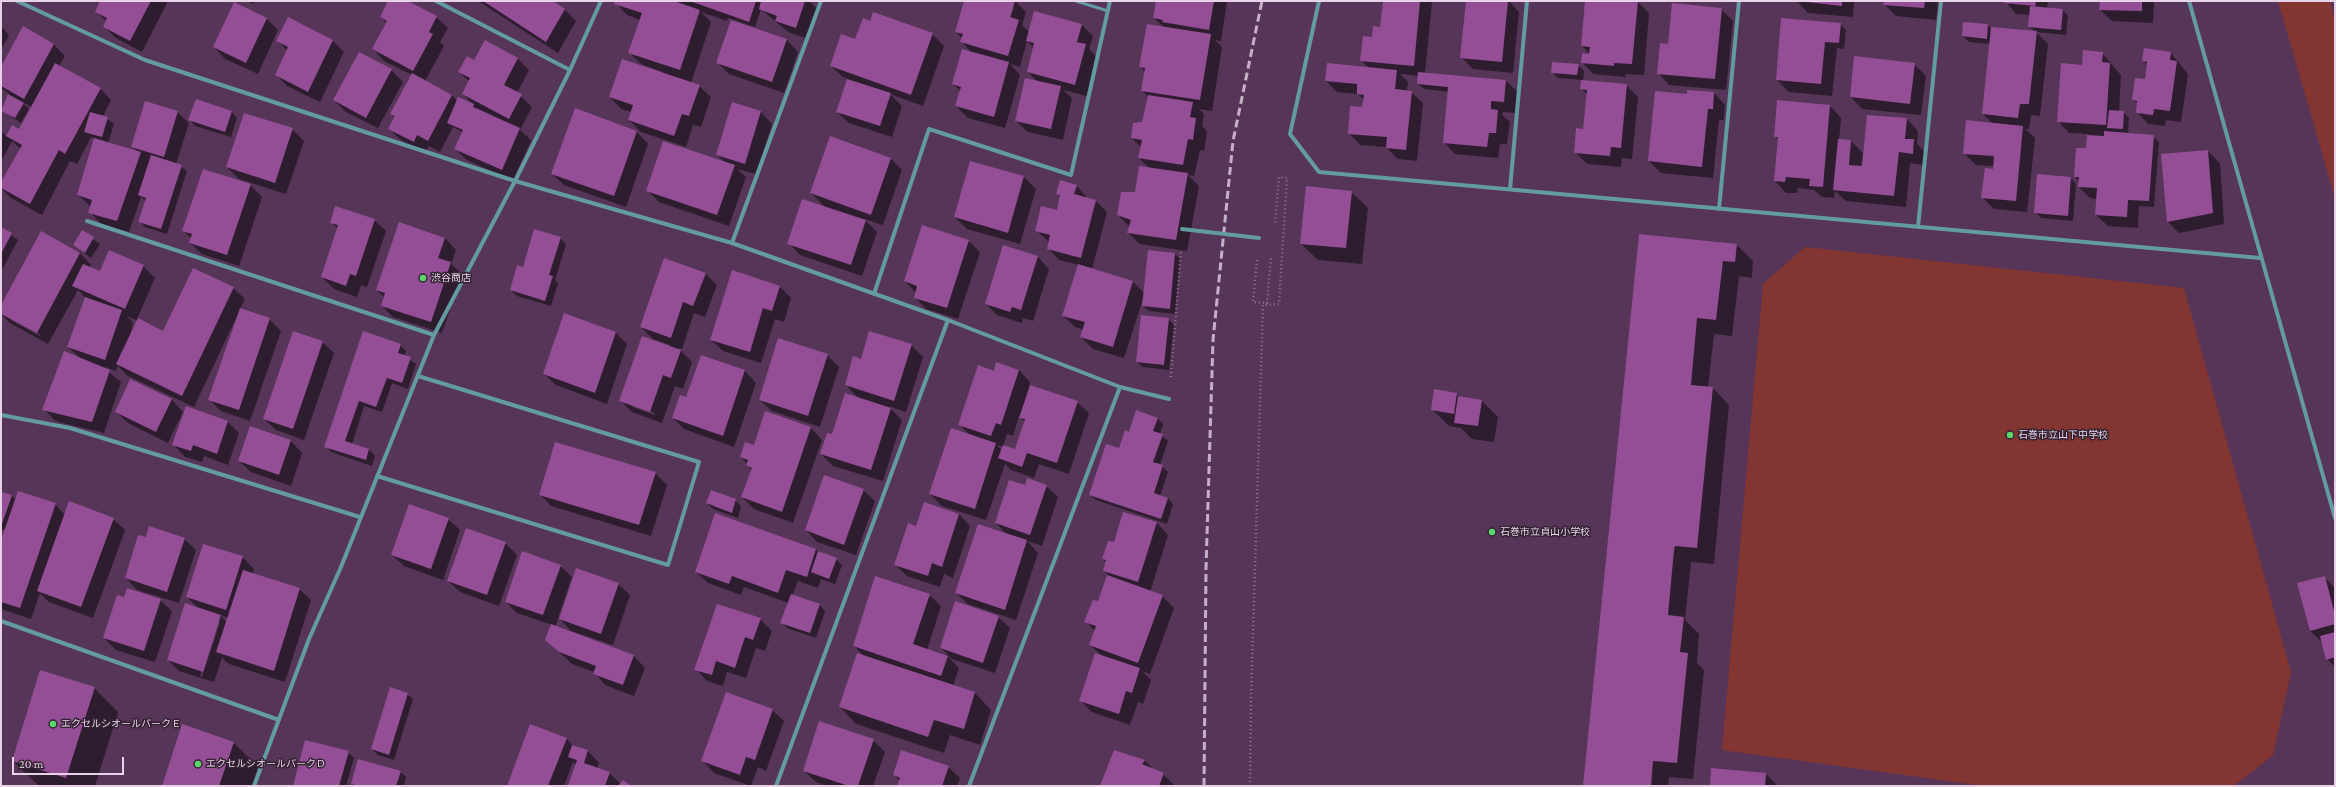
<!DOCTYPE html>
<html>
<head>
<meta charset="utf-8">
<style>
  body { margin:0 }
  #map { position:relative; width:2336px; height:787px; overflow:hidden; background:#573558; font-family:"Crimson Pro",serif }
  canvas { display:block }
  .frame { position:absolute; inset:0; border:2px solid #e8d2e7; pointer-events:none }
  .scale { position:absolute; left:12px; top:757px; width:112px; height:18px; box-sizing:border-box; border:2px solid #e8d2e7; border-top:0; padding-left:5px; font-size:12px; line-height:14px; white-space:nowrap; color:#e8d2e7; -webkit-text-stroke:3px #332333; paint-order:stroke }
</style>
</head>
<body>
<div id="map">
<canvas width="2336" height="787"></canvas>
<div class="frame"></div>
<div class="scale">20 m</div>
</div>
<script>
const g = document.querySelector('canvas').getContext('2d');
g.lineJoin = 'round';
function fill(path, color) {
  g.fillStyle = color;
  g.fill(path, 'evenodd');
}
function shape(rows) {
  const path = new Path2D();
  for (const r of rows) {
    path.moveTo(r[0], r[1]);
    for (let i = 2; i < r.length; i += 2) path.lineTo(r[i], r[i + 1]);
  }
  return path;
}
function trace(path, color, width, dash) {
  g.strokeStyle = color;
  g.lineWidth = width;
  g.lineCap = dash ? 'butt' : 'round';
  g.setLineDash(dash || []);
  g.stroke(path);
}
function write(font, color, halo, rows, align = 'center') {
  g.font = font + ' "Crimson Pro","Noto Sans JP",serif';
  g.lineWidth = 3;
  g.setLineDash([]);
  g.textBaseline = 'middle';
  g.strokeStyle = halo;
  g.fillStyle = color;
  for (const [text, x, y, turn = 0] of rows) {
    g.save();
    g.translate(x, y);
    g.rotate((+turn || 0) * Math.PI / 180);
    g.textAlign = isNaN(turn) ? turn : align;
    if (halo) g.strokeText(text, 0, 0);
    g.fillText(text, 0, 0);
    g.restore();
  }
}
fill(shape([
  [2278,1,2330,1,2335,20,2335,198],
  [1805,247,2184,288,2291,672,2273,755,2234,786,1984,786,1722,750,1763,284]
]), '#833631');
fill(shape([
  [102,1,168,1,142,52,116,38,104,27,107,22,96,11],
  [247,1,255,1,254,4],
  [389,1,406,1,436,17,448,28,440,42,444,46,425,81,452,95,457,101,473,104,463,94,470,82,459,72,474,61,485,41,518,59,529,70,517,93,532,107,520,130,531,140,513,181,467,160,455,149,463,132,453,127,440,152,429,146,425,153,401,140,390,129,395,117,392,114,412,75,384,61,373,49,387,23,381,17],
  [475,107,495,117,495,118,479,110],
  [478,1,551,1,564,9,576,21,558,53],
  [616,1,671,1,679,4,676,1,809,1,818,10,808,39,788,32,761,9,755,27,728,18,727,21,701,12,711,22,691,83,699,86,711,97,701,127,693,125,686,147,641,132,629,120,632,112,621,109,610,97,663,72,641,64,629,52,640,20,627,15,616,3],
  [965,1,1015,1,1026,12,1022,25,1029,32,1081,24,1093,36,1089,49,1097,57,1087,96,1063,90,1072,98,1063,140,1028,132,1016,121,1038,82,1028,72,1034,48,1027,41,1020,67,1010,64,1020,75,1005,128,968,118,956,106,961,91,953,84,973,54,962,42,963,39,956,32],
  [1012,7,1014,7,1009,23,1007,22],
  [1157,1,1227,1,1221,41,1215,40,1222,47,1212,111,1199,109,1204,114,1202,126,1207,131,1204,151,1200,150,1194,176,1188,175,1199,186,1187,251,1140,244,1128,233,1130,227,1118,215,1136,193,1150,169,1139,158,1141,147,1132,138,1143,123,1148,97,1142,90,1145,72,1140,66,1164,27,1154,18],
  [1380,1,1432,2,1425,73,1506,81,1518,92,1515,113,1503,112,1502,115,1510,122,1507,144,1500,144,1498,158,1455,154,1444,142,1449,92,1424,89,1418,84,1419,76,1400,74,1408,82,1407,91,1411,92,1423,103,1417,161,1398,159,1386,147,1360,145,1349,133,1363,108,1364,100,1358,94,1337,92,1326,81,1369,68,1361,60,1373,38,1381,28,1383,4],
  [1467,1,1509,1,1519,12,1513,73,1473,69,1461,57],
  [1586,1,1638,2,1649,13,1644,75,1626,74,1625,77,1593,74,1582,62,1591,55,1582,46],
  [1797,1,1854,1,1853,17,1808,13],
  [1885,1,1938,1,1936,20,1896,16,1884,4],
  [2005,1,2048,1,2047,9,2063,10,2068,16,2066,35,2036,32,2048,44,2040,116,2031,115,2029,129,2025,129,2035,138,2027,212,1994,209,1982,197,1994,166,1976,165,1964,153,1993,124,1983,114,1990,44,1969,42,1963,36,1988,25,1992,30,2035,32,2029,26,2030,15,2016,14],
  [2101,1,2154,1,2153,23,2112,21,2100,10],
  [1721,9,1733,21,1726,90,1669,85,1658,73,1669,45],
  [267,19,278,30,258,74,225,59,214,47],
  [289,19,333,41,344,52,320,102,287,86,276,74,288,51,278,41],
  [732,21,787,40,798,52,784,93,729,74,717,62],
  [870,22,932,34,944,46,923,106,890,94,902,106,892,137,849,123,837,112,848,79,843,77,831,66],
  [1840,24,1846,30,1844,49,1837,48,1832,96,1789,92,1777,80],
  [1,26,9,35,1,50],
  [53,44,65,56,59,66,100,88,111,100,103,116,114,124,108,143,139,153,132,146,177,112,189,123,176,164,187,171,167,234,145,227,140,221,146,201,141,197,129,232,101,224,90,212,91,207,78,195,95,139,91,137,77,164,70,161,42,215,11,198,1,188,1,185,21,149,12,141,1,162,1,131,7,137,13,126,20,130,32,107,22,102,29,109,21,123,1,110,9,94,1,88,1,69],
  [2102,53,2121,75,2119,112,2123,112,2129,118,2128,134,2153,136,2159,142,2154,207,2139,206,2138,228,2108,226,2096,215,2097,199,2090,198,2079,187,2079,181,2075,177,2087,150,2088,134,2069,133,2058,121,2083,66],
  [2171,53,2188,74,2181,122,2166,120,2165,126,2148,124,2137,112,2138,104,2133,100,2145,80,2147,65,2143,61],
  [1914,64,1926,76,1921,115,1862,109,1851,97],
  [1578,65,1584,71,1583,81,1626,85,1638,97,1632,159,1622,158,1621,167,1587,164,1575,152,1583,130,1587,94,1581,88,1582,80,1558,78,1552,72],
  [391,70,403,82,378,128,346,112,334,100],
  [1714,93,1725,105,1724,120,1719,120,1713,178,1661,173,1649,161,1688,95],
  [733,104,761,112,772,124,756,174,737,169,746,177,729,226,659,202,647,190,725,162,717,155],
  [1830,106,1841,118,1839,141,1851,141,1863,153,1861,167,1907,119,1918,131,1917,144,1925,152,1924,165,1910,163,1906,207,1846,201,1835,191,1834,198,1822,197,1814,190,1798,188,1797,193,1786,193,1775,181,1779,140,1775,136],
  [575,110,637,132,648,144,626,207,564,185,552,174],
  [232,112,237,118,231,137,195,126,190,120],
  [292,129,304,141,286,194,239,179,227,167],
  [2208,151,2220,163,2224,224,2179,233,2168,222],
  [891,159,902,170,883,225,864,219,877,232,862,276,800,255,789,243,825,207,811,193],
  [971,162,1024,177,1036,189,1020,244,967,229,955,217],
  [2071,178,2076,184,2073,221,2041,218,2035,212],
  [250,185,262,197,239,266,202,254,190,243,192,239,184,231],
  [1077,186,1088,199,1096,201,1107,212,1092,269,1133,282,1144,293,1175,254,1180,259,1175,314,1149,311,1143,306,1143,299,1124,358,1093,349,1081,337,1084,330,1075,327,1063,316,1079,265,1059,260,1048,248,1049,242,1036,230,1057,211,1061,197,1057,193],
  [1351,192,1368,208,1362,264,1318,260,1301,244],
  [374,220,386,231,367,287,361,285,357,297,334,289,322,277,338,229,331,222],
  [1,228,18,240,1,272],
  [82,231,100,244,91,258,74,245],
  [1640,236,1737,245,1753,261,1752,278,1739,276,1732,336,1714,334,1708,388,1713,388,1729,405,1714,564,1691,562,1685,620,1699,634,1697,663,1704,670,1693,779,1669,777,1668,786,1584,786],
  [445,238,456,250,451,264,462,274,442,333,393,317,382,306,384,297,377,290],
  [560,238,566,244,555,280,558,283,551,306,517,296,511,290,524,268],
  [969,241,980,252,958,319,926,309,915,297,916,293,905,281],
  [1004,246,1038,257,1049,269,1033,321,1023,318,1022,323,997,315,986,304],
  [80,253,91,265,89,268,100,273,143,266,155,278,137,319,164,332,233,288,245,299,240,309,269,319,281,331,250,421,221,411,210,400,238,314,194,407,128,376,118,366,116,371,105,367,105,369,121,382,104,433,55,421,44,409,80,358,68,347,86,298,78,290,48,344,10,323,1,314,1,307],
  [127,316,138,321,130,336,133,323],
  [11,318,41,335,40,336,11,320],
  [705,273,717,285,705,317,694,313,682,349,678,348,692,362,683,389,675,386,662,423,632,412,621,401,670,345,653,339,641,327],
  [633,405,655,413,654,415,633,407],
  [779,286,791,298,784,322,775,319,761,363,723,351,711,340],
  [565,315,616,333,627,344,607,404,556,385,544,374],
  [1168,319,1174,325,1169,370,1143,367,1137,362],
  [364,333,400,345,406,351,404,356,416,364,408,389,392,383,382,412,364,406,352,444,369,450,375,456,372,466,331,452,326,446],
  [322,342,334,353,304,440,276,430,264,419],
  [911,345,923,357,906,412,888,406,902,420,883,481,833,466,821,454,859,399,846,385],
  [827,355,839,367,820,427,772,411,760,400],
  [701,356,745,371,756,383,734,447,684,429,673,418,686,398],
  [997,363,1019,370,1030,382,1029,385,1077,402,1089,413,1069,474,1039,464,1034,478,1011,470,1005,464,986,520,942,506,930,494,971,436,959,424,994,372],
  [1019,416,1025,422,1016,451,1003,447,1007,434,1013,436],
  [997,445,1003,447,1002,450],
  [131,380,172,400,183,412,168,443,128,423,116,412],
  [1456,394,1460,397,1482,401,1498,417,1494,442,1472,439,1461,428,1449,426,1433,410],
  [766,413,811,428,822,440,793,523,754,509,742,497,752,470,741,457,755,446],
  [1157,418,1163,424,1160,434,1168,441,1160,465,1168,472,1160,496,1168,498,1173,504,1167,524,1096,500,1090,495,1120,449],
  [228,422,239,433,228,465,204,456,202,462,185,457,174,445],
  [251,427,291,441,302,453,291,486,251,472,239,461],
  [655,473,667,485,651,536,551,506,540,494],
  [1025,486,1046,486,1058,497,1042,546,1027,541,1038,553,1016,620,968,604,956,593,1007,535,996,523],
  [863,490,875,501,856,555,817,542,806,530],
  [1,493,12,496,16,500,55,504,65,515,113,519,125,530,93,618,49,602,40,593,31,619,1,609,1,543,6,530,1,529],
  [735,500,741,506,738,518,713,509,707,503],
  [1124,513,1157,523,1168,535,1150,592,1162,596,1174,608,1150,674,1142,671,1151,680,1143,704,1138,702,1130,725,1092,712,1080,700,1102,656,1090,645,1095,631,1086,621,1099,602,1108,575,1104,571,1106,562,1103,559,1115,544],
  [959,514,970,526,953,578,944,574,940,587,907,576,895,565,916,527],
  [716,515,816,550,836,559,842,565,835,584,821,579,818,588,798,581,792,596,820,605,825,611,816,638,787,628,782,622,788,603,744,587,741,595,708,583,696,572],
  [448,519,460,530,443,580,404,566,392,555],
  [146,538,184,539,196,550,179,603,137,590,126,578],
  [505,543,517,555,499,606,460,592,448,581],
  [242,557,254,569,252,574,299,589,311,600,285,682,229,664,222,658,214,682,179,671,168,660,199,609,187,597],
  [220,615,228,618,227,622],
  [218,622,220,622,202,677,200,676],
  [560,566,572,577,555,627,634,656,645,668,634,696,605,685,594,672,572,664,546,640,552,625,517,613,506,602],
  [2324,577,2335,588,2335,667,2327,659,2323,643,2310,631],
  [618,584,630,595,613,645,571,631,560,619],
  [929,595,941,606,927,650,951,658,941,648,998,617,1010,628,995,673,949,658,959,668,953,686,975,693,991,710,980,745,950,735,944,753,856,724,840,707,865,657,854,646],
  [125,598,160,600,172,611,155,662,116,650,104,638],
  [760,619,772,631,765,651,756,648,746,678,727,672,723,686,707,681,696,669],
  [94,688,118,712,95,786,38,785,13,761],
  [407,694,413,699,394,760,378,755,372,749],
  [772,710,784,721,766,771,758,767,751,786,714,773,703,761],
  [566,738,574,747,588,751,599,763,597,769,609,773,621,784,629,786,569,786,576,765,573,762,564,786,508,786],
  [873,740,885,752,873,786,827,786,816,782,804,771],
  [234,743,258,767,252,786,163,786],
  [348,752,354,758,346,786,294,786],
  [1144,760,1154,770,1163,774,1175,786,1101,786],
  [948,767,960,778,957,786,898,786,900,781,894,775],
  [400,771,406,777,404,786,354,786,352,784],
  [1766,774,1778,786,1711,786]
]), '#0007');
fill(shape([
  [100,1,151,1,130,41,103,27,107,18,95,12],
  [388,1,408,1,437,16,429,32,433,34,413,71,372,49,387,21,380,17],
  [483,1,553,1,565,9,546,42],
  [615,1,674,1,700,10,680,70,628,53,642,13,614,4],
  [690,1,756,1,749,22],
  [761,1,805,1,796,28,775,21,777,16,759,9],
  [964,1,1015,1,1010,17,1019,20,1008,56,960,42,963,34,955,32],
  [1156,1,1214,1,1209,30,1162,22,1163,20,1153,18],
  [1383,1,1420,1,1414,66,1360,61,1363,36,1372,37,1373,26,1380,27],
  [1466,1,1508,1,1502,62,1460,58],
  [1585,1,1638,1,1632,64,1614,63,1614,66,1581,63,1582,53,1589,54,1590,47,1581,46],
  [1798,1,1842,1,1842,6],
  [1884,1,1925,1,1924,8,1883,5],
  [2004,1,2036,1,2035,6,2004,3],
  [2100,1,2142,1,2142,11,2099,10],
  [234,2,267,18,246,63,213,47],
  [1672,3,1722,8,1715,79,1657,74,1660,43,1668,44],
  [2030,6,2063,9,2061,30,2028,27],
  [1034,11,1082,24,1077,42,1086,44,1075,85,1027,72,1034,43,1026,41],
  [873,12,933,33,911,95,830,66,841,34,855,39,863,18,870,21],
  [288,17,333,40,308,92,275,75,288,47,276,41],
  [1781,18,1841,23,1839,43,1825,42,1821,84,1776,80],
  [731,20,787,39,772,82,716,63],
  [1963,22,1988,24,1987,39,1962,36],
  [1147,24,1211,34,1200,100,1141,91,1145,68,1139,67],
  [23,26,54,44,24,99,1,86,1,67],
  [1991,27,2037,31,2029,104,2020,104,2018,118,1982,114],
  [485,40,518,58,504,85,522,94,509,119,462,94,470,78,458,72,467,56,474,60],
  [2144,48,2171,52,2170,60,2177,61,2170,111,2154,109,2153,115,2136,113,2137,101,2132,100,2135,78,2145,79,2147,62,2142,61],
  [962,49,1009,62,994,117,955,106,961,87,952,84],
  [2083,50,2103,52,2102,62,2110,63,2106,125,2057,122,2061,63,2082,65],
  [359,52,392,69,366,118,333,100],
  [1854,56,1915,63,1910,104,1850,97],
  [622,59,700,85,689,116,682,114,674,136,628,120,633,105,609,97],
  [1552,62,1579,64,1577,75,1551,73],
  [55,63,101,88,65,154,59,150,30,204,1,188,1,182,22,145,6,136,12,125,19,129],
  [1327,63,1397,70,1395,89,1412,91,1406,150,1386,148,1387,137,1348,134,1350,106,1362,107,1364,95,1357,94,1357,84,1325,81],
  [1418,72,1506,80,1504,102,1491,101,1491,109,1498,110,1496,133,1489,133,1487,147,1443,143,1448,87,1417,84],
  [412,73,452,95,428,141,417,135,414,142,388,129,395,116,390,114],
  [1025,78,1061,86,1051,129,1015,121],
  [847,79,891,93,880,126,836,112],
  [1581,80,1627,84,1621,148,1611,147,1610,156,1574,153,1576,128,1583,129,1587,90,1580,89],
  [1687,90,1714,92,1713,109,1708,109,1702,167,1648,161,1655,91,1687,94],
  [8,94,24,103,15,118,1,111],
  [1148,95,1193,102,1190,117,1196,118,1193,140,1188,139,1183,165,1138,158,1142,140,1131,138,1133,123,1142,122],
  [458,97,474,104,473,107,520,128,502,170,454,149,463,130,447,123],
  [196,99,232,111,225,132,188,120],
  [1777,100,1830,105,1823,187,1809,186,1810,179,1786,177,1785,182,1774,181,1778,137,1774,137],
  [145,101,178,111,164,157,131,147],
  [732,102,761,111,745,164,716,155],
  [575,108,637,131,614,196,551,174],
  [2109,110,2124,111,2123,129,2107,128],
  [90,112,108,117,102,137,84,132],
  [244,113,293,128,275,183,226,167],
  [1867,115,1907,118,1905,139,1914,139,1913,154,1899,152,1894,196,1833,190,1838,139,1851,140,1849,165,1862,166],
  [1966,120,2023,126,2016,201,1981,198,1985,168,1993,169,1994,156,1963,154],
  [2104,131,2154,135,2149,201,2128,200,2127,217,2095,215,2097,188,2078,187,2079,177,2074,177,2076,148,2086,148,2087,135,2104,136],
  [830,136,891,158,871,215,810,193],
  [94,138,141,152,117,221,88,213,92,200,77,195],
  [663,141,735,165,717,215,646,191],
  [2208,150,2213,213,2167,222,2161,154],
  [151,155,182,165,161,229,138,222,146,198,138,195],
  [970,161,1024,176,1008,233,954,217],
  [1139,166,1188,173,1176,240,1127,233,1131,220,1117,215,1121,192,1135,192],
  [203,169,251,184,227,255,189,243,192,234,182,231],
  [2037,174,2071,177,2068,216,2034,213],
  [1060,180,1077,185,1074,194,1096,200,1081,258,1047,249,1050,235,1035,231,1041,206,1057,210,1060,195,1056,194],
  [1306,186,1352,191,1346,248,1300,244],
  [802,199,866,220,851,265,787,244],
  [335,206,375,219,356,276,350,274,346,286,321,277,338,225,330,223],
  [399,222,445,238,438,258,451,262,431,322,381,306,385,293,376,290],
  [922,225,969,240,947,308,914,298,917,286,904,281],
  [1,227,12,233,1,254],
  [534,229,561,237,549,275,553,276,545,301,510,290,517,265,523,267],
  [82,230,94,237,85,253,73,245],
  [41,231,80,253,37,333,1,314,1,305],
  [1639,234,1737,244,1735,262,1723,261,1716,320,1697,318,1691,385,1713,387,1697,548,1675,546,1674,550,1668,615,1684,617,1680,652,1688,653,1677,763,1653,761,1651,786,1583,786],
  [1003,245,1038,256,1021,310,1012,307,1010,312,985,304],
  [109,250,144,265,125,309,72,286,83,264,100,271],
  [1148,250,1175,253,1170,309,1142,306],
  [664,258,706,273,693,306,683,302,671,338,640,327],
  [1078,264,1133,281,1113,347,1080,337,1085,322,1062,316],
  [193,268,234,287,182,396,116,364,138,318,163,331],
  [732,270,780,286,772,311,763,308,750,352,710,340],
  [85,297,122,310,105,360,67,347],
  [240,308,270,318,239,410,208,400],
  [564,313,616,332,595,393,543,374],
  [1141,315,1169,318,1164,365,1136,362],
  [293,331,323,341,293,429,263,419],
  [363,331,401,344,398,353,411,357,402,383,387,378,376,407,359,401,345,441,369,449,366,460,324,447],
  [869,331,912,344,894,401,845,385,853,356,861,359],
  [642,336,681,350,671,378,663,375,650,412,619,401],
  [778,338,828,354,808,416,759,400],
  [64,351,110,370,92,422,42,410],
  [701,355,745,370,723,436,672,418,680,395,686,397],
  [996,362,1019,370,1001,425,996,423,991,436,958,425,978,365,994,371],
  [130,379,172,399,156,432,115,412],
  [1030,385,1078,401,1057,463,1027,453,1022,467,998,458,1003,445,1015,449,1025,419,1019,418],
  [1434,389,1457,393,1454,414,1431,410],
  [845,393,891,408,871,470,820,454,827,433,832,434],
  [1458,396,1482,400,1478,426,1454,423],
  [186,406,228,421,217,454,193,445,191,451,172,445],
  [1136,410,1158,418,1153,431,1163,434,1153,462,1163,465,1154,493,1168,498,1161,519,1089,495,1106,444,1119,448,1125,430,1129,432],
  [765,411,811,427,782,512,741,497,752,468,746,465,748,460,740,457,745,442,754,445],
  [250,426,291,440,279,475,238,461],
  [951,428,996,443,975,509,929,494],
  [555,442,656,472,639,525,539,495],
  [824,475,864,489,844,545,805,530],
  [1027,478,1047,485,1030,535,995,523,1009,480,1025,485],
  [711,490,736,499,732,513,706,503],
  [18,491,56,503,20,608,1,602,1,540],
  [1,492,12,495,1,527],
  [69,501,114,518,81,607,37,591],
  [924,502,959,514,942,567,932,563,928,576,894,565,908,523,916,526],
  [409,504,449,518,431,569,391,555],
  [1123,512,1157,522,1138,582,1103,571,1106,560,1102,559,1108,541,1114,542],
  [715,513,816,549,807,577,786,570,778,593,732,576,729,584,695,572],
  [978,524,1027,540,1005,610,955,593],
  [149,526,185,538,167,592,125,578,138,535,146,537],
  [466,528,506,542,487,595,447,581],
  [203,544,243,556,226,610,186,597],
  [522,551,561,565,543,615,505,602],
  [818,551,837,558,829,579,811,572],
  [576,568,619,583,601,634,559,619],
  [243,570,300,588,274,671,216,652],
  [1107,575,1163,595,1138,663,1089,645,1096,626,1084,622,1093,600,1098,601],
  [875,576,930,594,913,644,948,656,941,676,853,646],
  [2325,576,2335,615,2335,624,2310,631,2297,583],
  [127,588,161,599,144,651,103,638,117,595,124,597],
  [791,594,820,604,810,633,780,623],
  [955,601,999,616,983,663,940,648],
  [185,603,221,615,203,672,167,660],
  [717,604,761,618,753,640,745,637,735,668,716,661,712,675,694,670],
  [551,624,634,655,623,685,593,674,596,666,559,652,545,640],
  [2335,632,2335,657,2326,660,2320,636],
  [857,653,975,692,964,729,934,720,928,737,839,707],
  [1095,653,1140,668,1132,693,1126,691,1119,714,1079,701],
  [40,670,95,687,66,778,12,761],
  [390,687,408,693,389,755,371,749],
  [726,692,773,709,755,760,746,757,740,775,701,761],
  [819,721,874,739,858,786,849,786,803,771],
  [182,724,234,742,219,786,162,786],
  [530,724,567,738,548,786,507,786],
  [305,740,349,751,339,786,293,786],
  [572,745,588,750,584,763,610,772,605,786,568,786,577,760,568,757],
  [901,750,949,766,942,786,897,786,900,778,893,775],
  [1114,750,1145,760,1142,764,1164,773,1159,786,1100,786],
  [358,759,401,771,396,786,358,786,351,784],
  [1711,768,1766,773,1765,786,1710,786],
  [623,780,631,786,618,786]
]), '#934e96');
trace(shape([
  [1257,260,1253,302,1267,303,1271,256],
  [1171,377,1181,250],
  [1250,786,1251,698,1263,305,1279,304,1287,178,1279,177,1275,224]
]), '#917491', 2.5, [1, 3]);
trace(shape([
  [1076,1,1108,11]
]), '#639ba2', 3);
trace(shape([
  [17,1,145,60,515,181,732,243,948,320,1120,387,969,786],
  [436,1,570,70],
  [1319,1,1290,134,1319,172,2260,258],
  [2189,1,2335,518],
  [1510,189,1527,1],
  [1719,209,1739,1],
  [87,221,434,335],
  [1918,227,1941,1],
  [732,243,821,1],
  [874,294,929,129,1071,175,1110,1],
  [1120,387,1169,399],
  [1,415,70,428,360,517],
  [377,476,668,565,699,462,418,376],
  [1,621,279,720],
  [254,786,309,639,341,567,434,335,515,181,570,70,601,1],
  [776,786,948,320]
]), '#639ba2', 4);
trace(shape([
  [1204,786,1206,568,1213,340,1233,141,1262,1]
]), '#c7afc7', 3, [8, 4]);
trace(shape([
  [1182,229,1259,238]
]), '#639ba2', 4);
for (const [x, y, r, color] of [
  [423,278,4,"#5dd56d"],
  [2010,435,4,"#5dd56d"],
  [1492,532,4,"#5dd56d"],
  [53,724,4,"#5dd56d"],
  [198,764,4,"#5dd56d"]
]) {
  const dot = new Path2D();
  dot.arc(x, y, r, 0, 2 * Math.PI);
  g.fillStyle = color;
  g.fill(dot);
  trace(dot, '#332333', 1.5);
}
write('10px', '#e8d2e7', '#332333', [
  ["渋谷商店",431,278],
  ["石巻市立山下中学校",2018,435],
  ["石巻市立貞山小学校",1500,532],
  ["エクセルシオールパークＥ",61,724],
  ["エクセルシオールパークＤ",206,764]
], 'left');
</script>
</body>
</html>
